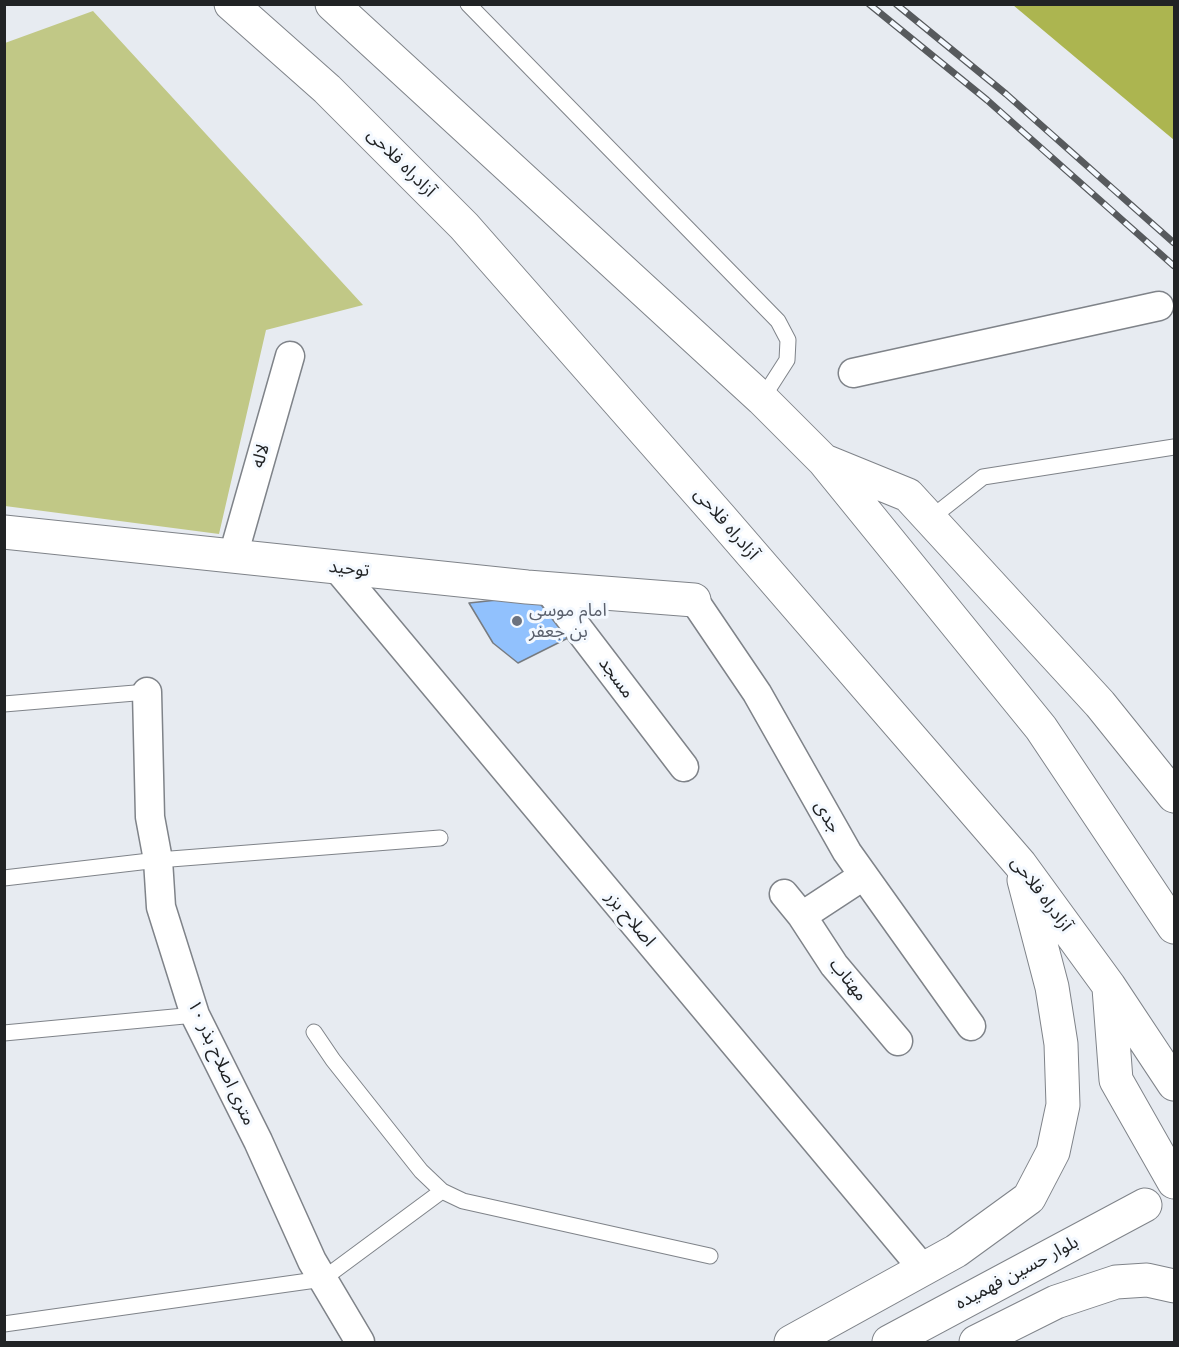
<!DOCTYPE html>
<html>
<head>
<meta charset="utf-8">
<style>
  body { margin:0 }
  #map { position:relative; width:1179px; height:1347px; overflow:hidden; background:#e7ebf1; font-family:"Fira Sans",sans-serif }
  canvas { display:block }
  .frame { position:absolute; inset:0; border:6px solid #212325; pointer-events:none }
</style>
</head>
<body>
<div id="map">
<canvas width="1179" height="1347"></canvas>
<div class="frame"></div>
</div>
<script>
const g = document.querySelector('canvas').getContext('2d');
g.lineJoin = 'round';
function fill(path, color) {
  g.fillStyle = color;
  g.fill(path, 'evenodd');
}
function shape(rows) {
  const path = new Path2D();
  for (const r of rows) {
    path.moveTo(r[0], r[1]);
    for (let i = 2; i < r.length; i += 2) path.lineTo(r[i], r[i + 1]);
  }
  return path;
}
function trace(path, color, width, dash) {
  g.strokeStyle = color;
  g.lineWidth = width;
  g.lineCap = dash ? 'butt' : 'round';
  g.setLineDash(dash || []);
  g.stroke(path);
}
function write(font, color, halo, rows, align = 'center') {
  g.font = font + ' "Fira Sans","Noto Sans Arabic",sans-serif';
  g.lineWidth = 6;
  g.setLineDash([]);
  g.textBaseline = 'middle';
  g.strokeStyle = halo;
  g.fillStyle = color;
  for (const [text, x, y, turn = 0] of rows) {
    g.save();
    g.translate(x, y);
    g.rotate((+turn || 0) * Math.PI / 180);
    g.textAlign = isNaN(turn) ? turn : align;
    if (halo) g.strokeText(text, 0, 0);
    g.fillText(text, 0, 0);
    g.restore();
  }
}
fill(shape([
  [93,11,363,305,266,330,219,534,5,506,5,43]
]), '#c1c886');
fill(shape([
  [1013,5,1174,5,1174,140]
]), '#acb550');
const building = shape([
  [534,596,568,638,518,663,493,643,469,603,534,596]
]);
fill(building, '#91c1fd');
trace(building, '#777b80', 1.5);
const service = shape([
  [468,4,778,321,788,340,787,360,762,399],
  [931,518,983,477,1174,447],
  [4,704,147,692],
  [4,878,158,860,440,838],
  [314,1032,333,1060,421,1171,442,1191,463,1201,710,1256],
  [4,1033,195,1015],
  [4,1324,323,1279,442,1191]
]);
const minor = shape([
  [853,373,1159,306],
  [233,556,290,356],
  [337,568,924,1270],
  [548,589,684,767],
  [694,600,757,693,847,852,971,1026],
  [147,692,150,817,158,860,161,907,195,1015,258,1141,312,1261,360,1342],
  [863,876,802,916,834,965,898,1041],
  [784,894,802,916]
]);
const tertiary = shape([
  [4,532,527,587,694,600]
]);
const primary = shape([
  [889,1342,1145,1205],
  [976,1342,1056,1302,1116,1282,1147,1280,1174,1286]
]);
const motorway = shape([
  [231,4,327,89,464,226,720,517,1020,864,1109,986,1174,1084],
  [332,4,762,399,824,461,1041,728,1174,927],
  [827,462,908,495,1100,704,1174,796],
  [1109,988,1116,1080,1174,1182],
  [791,1342,956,1251,1029,1198,1053,1152,1063,1105,1061,1044,1052,987,1024,880]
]);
trace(service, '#7f8389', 17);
trace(minor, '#7f8389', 31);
trace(tertiary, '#7f8389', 35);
trace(primary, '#7f8389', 35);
trace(motorway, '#7f8389', 35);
trace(service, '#fff', 15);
trace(minor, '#fff', 28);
trace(tertiary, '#fff', 33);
trace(primary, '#fff', 33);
trace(motorway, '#fff', 33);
const rail = shape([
  [869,4,987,100,1174,266],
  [896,4,1006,94,1174,243]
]);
trace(rail, '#575a5d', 7);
trace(rail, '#f4f9ff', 4.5, [14]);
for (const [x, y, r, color] of [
  [517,621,6,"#6b7280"]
]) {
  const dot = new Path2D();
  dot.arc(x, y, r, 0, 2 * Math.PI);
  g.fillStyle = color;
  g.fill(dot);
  trace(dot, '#f4f9ff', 2);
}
write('18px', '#212325', '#f4f9ff', [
  ["آزادراه فلاحی",401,163,45],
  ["لاله",261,456,-74],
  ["آزادراه فلاحی",726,524,49],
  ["توحید",349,569,6],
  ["مسجد",616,678,53],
  ["جدی",827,817,60],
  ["آزادراه فلاحی",1041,894,53],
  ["اصلاح بزر",630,919,50],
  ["مهتاب",848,980,51],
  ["۱۰ متری اصلاح بذر",221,1063,65],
  ["بلوار حسین فهمیده",1017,1273,-28]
]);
write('18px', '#5b616d', '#f4f9ff', [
  ["امام موسی",529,611],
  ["بن جعفر",529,632]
], 'left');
</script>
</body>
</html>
